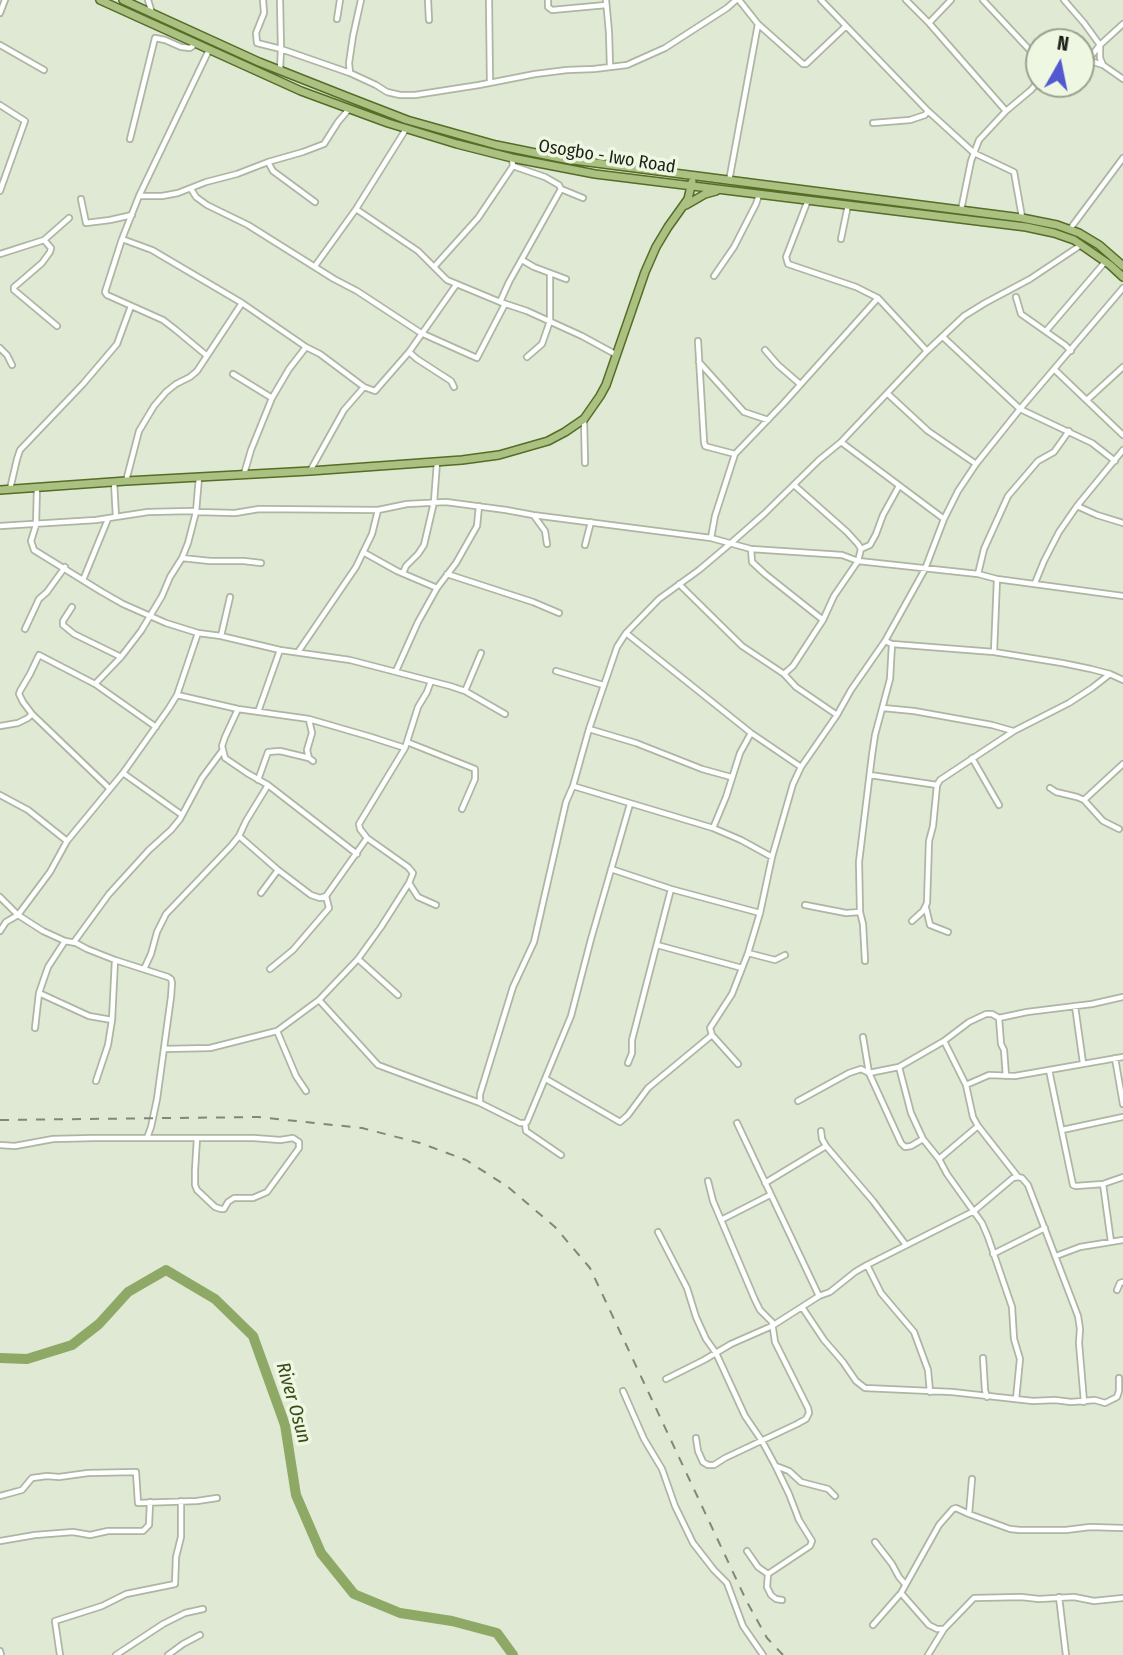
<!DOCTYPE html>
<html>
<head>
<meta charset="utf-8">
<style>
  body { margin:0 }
  #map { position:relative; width:1123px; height:1655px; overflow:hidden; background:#e0e9d4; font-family:"Fira Sans Condensed",sans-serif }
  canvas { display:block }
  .north { position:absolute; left:1025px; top:28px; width:70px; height:70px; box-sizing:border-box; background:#eef7e2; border:2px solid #9aa191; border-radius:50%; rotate:9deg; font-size:19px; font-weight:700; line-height:28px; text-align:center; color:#1c1f18 }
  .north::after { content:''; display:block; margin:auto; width:24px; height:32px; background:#5258cf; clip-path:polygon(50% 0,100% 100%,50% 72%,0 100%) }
</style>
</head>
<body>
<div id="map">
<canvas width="1123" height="1655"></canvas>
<div class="north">N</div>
</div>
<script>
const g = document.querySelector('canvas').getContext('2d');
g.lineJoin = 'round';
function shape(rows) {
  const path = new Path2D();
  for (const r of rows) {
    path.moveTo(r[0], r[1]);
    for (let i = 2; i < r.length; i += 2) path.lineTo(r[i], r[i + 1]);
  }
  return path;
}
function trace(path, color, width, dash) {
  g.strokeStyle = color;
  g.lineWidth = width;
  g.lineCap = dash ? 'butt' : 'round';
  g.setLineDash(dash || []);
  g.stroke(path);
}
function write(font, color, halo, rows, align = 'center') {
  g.font = font + ' "Fira Sans Condensed",sans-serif';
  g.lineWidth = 7;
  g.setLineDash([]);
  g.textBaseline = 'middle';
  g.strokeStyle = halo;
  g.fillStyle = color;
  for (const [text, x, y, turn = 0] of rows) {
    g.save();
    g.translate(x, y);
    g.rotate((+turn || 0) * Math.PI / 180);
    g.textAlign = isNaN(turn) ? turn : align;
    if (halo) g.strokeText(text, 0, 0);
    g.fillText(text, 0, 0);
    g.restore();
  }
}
trace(shape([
  [0,1358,27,1359,72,1345,99,1324,128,1292,166,1270,215,1299,253,1336,285,1425,296,1495,321,1553,354,1594,400,1613,452,1621,497,1633,513,1655]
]), '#8ea865', 10);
const minor = shape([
  [148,0,152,13],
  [263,0,264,13,256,33,257,43,281,49,350,73,376,85,387,92,400,95,415,95,479,85,535,74,567,70,594,69,627,65,665,48,727,8,736,0],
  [428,0,429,20],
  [489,0,490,82],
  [548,0,548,7,552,10,606,5],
  [606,0,609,32,610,67],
  [739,0,758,24,803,64,806,64,846,26],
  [821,0,928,111,974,153,1014,172,1022,217],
  [906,0,929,23,1006,111],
  [983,0,1039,60],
  [1064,0,1084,23,1100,45,1100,58,1103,65],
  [0,13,5,0],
  [337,19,340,0],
  [929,23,951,0],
  [0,45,44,70],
  [1081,58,1103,65,1123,79],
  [1088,60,1100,45,1123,24],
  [280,70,281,49,280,0],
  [350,73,349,63,353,36,361,0],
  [0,105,25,121,0,191],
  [873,123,910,120,925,115,928,111],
  [130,139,155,38,165,40,181,47,190,48,196,44],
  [268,162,273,171,315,202],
  [513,166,545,177,559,185,561,189,583,198],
  [729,181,758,24],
  [191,189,196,197,207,205,248,225,334,279,357,291,421,333,477,358,505,304],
  [139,196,162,196,178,193,206,182,237,174,268,162,303,152,324,144,338,122,349,109],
  [81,199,86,223,110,220,132,215],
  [808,200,786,257,788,264,856,287,878,298,927,351],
  [356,209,418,251,447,280,500,302,527,311,582,336,615,354],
  [961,210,971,161,979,140,1006,111,1031,90,1039,81],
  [1070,229,1123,158],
  [122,239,152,250,242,303,306,347,320,354,364,387,375,391,409,352,456,285],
  [841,239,848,205],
  [44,240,51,248,50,252,42,263,20,282,14,287,14,290,57,326],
  [0,254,44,240,69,218],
  [522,260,534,267,566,279],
  [315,266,356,209,406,129],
  [434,267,478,218,513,166,512,159],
  [714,276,734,247,756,204,759,195],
  [1016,297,1021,314,1065,345,1071,351],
  [878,298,783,404,735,454,715,516,711,538,751,549,842,555,858,561,978,574,997,579,1123,596],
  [500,302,509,282,561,189],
  [1046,331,1105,262],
  [943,337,1020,409,1092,443,1115,461],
  [698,341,704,442,705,446,708,447,735,454],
  [0,348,7,355,12,365],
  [765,350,778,365,800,384],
  [409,352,417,359,451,381,454,387],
  [206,355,176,330,163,320,107,295,105,292,122,239,139,196,209,50],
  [527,357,542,344,550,321,550,273],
  [699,362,744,412,768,420],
  [1055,370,1123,435],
  [233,374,272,398],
  [888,394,928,431,976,464],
  [1087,400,1123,367],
  [584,420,585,463],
  [841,442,944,519],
  [310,471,344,410,364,387],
  [244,474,251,450,272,398,289,369,306,347],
  [126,481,139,431,154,406,166,392,176,384,190,377,197,371,242,303],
  [114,482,116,517],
  [37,487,36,525,31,541,34,550,102,592,123,604,166,623,198,633,221,636,280,650,350,660,450,686,465,691,505,714],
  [10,489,17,459,20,450,83,384,117,344,131,306],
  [1077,506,1097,515,1123,523],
  [534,516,545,531,547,544],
  [0,526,96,520,148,512,192,511,196,512,235,513,259,509,378,510,407,504,446,502,506,510,533,515,711,538],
  [585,545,591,522],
  [751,549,752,562,765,574,823,620],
  [861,549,870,545,876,534,883,515,899,486],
  [363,552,397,571,437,588],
  [182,558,210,561,244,561,261,563],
  [403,573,406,566,418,554,424,545,434,502,437,462],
  [447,574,533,602,559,613],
  [978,574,984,549,1008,496,1038,461,1054,452,1069,431],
  [83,580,108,519],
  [1035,583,1044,561,1059,532,1077,506,1123,450],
  [679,584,742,646,784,674,796,687,837,715],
  [72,607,63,621,63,625,74,634,121,657],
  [25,629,39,599,47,592,65,567],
  [626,633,751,733,801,767],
  [221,636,230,597],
  [885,641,892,644,994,652,1062,663,1091,669,1110,674,1123,680],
  [298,652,356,567,372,534,378,510],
  [994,652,997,579],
  [396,671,418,622,437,588,456,563,477,526,479,506],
  [556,671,603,685],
  [784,674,793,666,823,620,834,596,858,561,861,549,858,544,847,532,794,485],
  [95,684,121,657,141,631,162,596,170,577,182,558,188,543,196,512,199,477],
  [465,691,481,653],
  [177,695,238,709,309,719,371,737,405,748],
  [883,708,914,711,992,725,1013,731],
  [238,709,225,737,222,746,225,758,247,773,268,785,357,854],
  [258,712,280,650],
  [309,720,312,733,307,750,309,758,313,761],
  [0,726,18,723,28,718,32,714],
  [589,729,636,743,702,769,731,777],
  [407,742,475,769,475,779,462,809],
  [972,758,999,805],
  [123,773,182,815],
  [870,775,937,785],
  [258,780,268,752,280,751,309,758],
  [573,786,713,828,741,840,772,857],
  [109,788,32,714,23,702,19,694,20,691,30,674,39,655,95,684,156,727],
  [1050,788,1056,792,1077,797,1084,800,1103,821,1119,829],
  [0,795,28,810,67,841],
  [1084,800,1123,764],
  [630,804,591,939,571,1016,527,1122,525,1123,520,1123,480,1103,480,1094,513,987,534,942,566,802,573,786,589,729,617,647,626,633,659,599,699,570,731,543,764,514,819,460,841,442,927,351,964,316,985,303,1030,279,1081,245],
  [713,828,726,797,740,753,751,733],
  [239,836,278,870,311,895,320,898,326,896],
  [611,869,671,889,760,913],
  [409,883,418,897,436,905],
  [261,893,278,870],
  [0,897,18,915,43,931,65,941,76,943,87,949,115,960,168,977,171,979,172,983,171,997,157,1099,151,1127,147,1138],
  [805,905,846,913,860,912],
  [926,908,930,925,948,932],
  [912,921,923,911,927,903,929,841,933,826,937,785,940,780,1014,731,1069,703,1092,688,1110,674],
  [0,931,6,922,18,915,50,872,67,841,123,773,169,708,177,695,198,633],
  [74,942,109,894,149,850,171,830,180,819,202,778,222,751],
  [657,945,742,968],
  [748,953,775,960,785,955],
  [358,959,398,995],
  [865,961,863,924,860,912,859,862,872,755,875,735,890,679,892,644],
  [144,969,151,954,157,932,166,914,231,846,239,836,246,821,268,785],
  [270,969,293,950,329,908,326,896,367,838],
  [39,993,89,1016,112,1020],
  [319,1000,378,1065,480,1103],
  [1075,1006,1083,1063],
  [999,1018,1001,1044,1004,1050,1006,1076],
  [35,1028,39,993,48,967,65,941],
  [277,1031,296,1076,306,1091],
  [863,1037,869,1073,901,1143,905,1147,911,1146,923,1139],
  [164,1049,210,1048,277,1031,319,1000,358,959,381,927,409,883,413,873,408,867,367,838,360,829,359,824,405,748,418,707,427,692,431,681],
  [1115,1058,1123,1104],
  [628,1063,632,1053,632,1040,671,889],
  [738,1064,712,1035,710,1028,732,994,748,953,760,913,772,857,793,784,801,767,837,715,851,690,885,641,925,569,944,519,958,491,976,464,1020,409,1123,288],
  [899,1067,911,1113,923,1139,939,1159,947,1174,982,1223,988,1237,1012,1307,1014,1339,1020,1359,1016,1399],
  [1049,1070,1073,1185,1076,1186,1103,1184,1123,1177],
  [546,1079,620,1122,628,1115,648,1088,712,1035],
  [96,1081,108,1045,112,1020,115,960],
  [966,1085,989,1075,1015,1076,1123,1057],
  [798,1101,849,1073,861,1069,869,1073,899,1067,944,1041,969,1022,986,1014,992,1014,999,1018,1027,1012,1092,1004,1123,997],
  [525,1123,526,1131,561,1155],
  [737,1123,819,1296],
  [978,1126,1018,1177],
  [1062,1130,1123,1117],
  [821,1131,822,1139,826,1146,873,1201,906,1245],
  [0,1145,15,1146,53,1139,93,1138,254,1138,280,1140,293,1138,299,1142,299,1148,267,1192,253,1198,234,1198,228,1202,224,1209,221,1209,215,1207,197,1190,195,1185,195,1170,197,1138],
  [939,1159,978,1126,973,1117,966,1085,944,1041],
  [765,1183,826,1146],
  [1103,1184,1111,1242],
  [721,1220,770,1195],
  [658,1232,687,1288,696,1317,706,1339,716,1353,745,1416,762,1441,775,1465,789,1494,799,1520,812,1541,810,1546,768,1574,767,1587,771,1595,776,1599,782,1600],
  [993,1254,1045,1228],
  [1056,1256,1080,1247,1123,1240],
  [867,1265,881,1293,914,1332,928,1370,930,1392],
  [1117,1290,1120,1283,1123,1282],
  [802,1307,824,1340,843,1362,856,1381,865,1388,952,1392,1033,1401,1055,1400,1071,1402,1095,1400,1105,1403,1117,1397,1119,1391,1119,1378],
  [983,1358,985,1390,987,1397],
  [666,1379,704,1360,731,1344,772,1326,819,1296,830,1292,855,1272,867,1265,974,1211,1013,1178,1018,1177,1022,1178,1028,1185,1078,1316,1080,1329,1079,1343,1084,1402],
  [623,1391,644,1439,662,1469,675,1506,693,1543,714,1570,727,1583,743,1626,763,1655],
  [696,1438,698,1451,703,1462,708,1465,714,1465,725,1458,797,1424,806,1419,809,1413,808,1408,775,1342,772,1322,760,1310,755,1300,713,1201,708,1181],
  [776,1466,789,1471,801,1482,828,1489,835,1496],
  [0,1496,22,1490,32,1478,47,1476,59,1477,88,1473,136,1472,138,1503,197,1501,217,1498],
  [969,1514,972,1479],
  [0,1541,35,1535,73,1532,90,1535,108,1531,143,1531,149,1525,150,1502],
  [875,1542,892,1564,899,1577,905,1584],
  [747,1551,758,1567,768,1574],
  [901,1593,929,1625,937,1629,944,1629],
  [1059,1597,1066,1655],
  [873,1625,901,1593,939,1525,953,1509,956,1508,969,1514,1010,1529,1020,1530,1066,1530,1090,1527,1123,1528],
  [0,1651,1,1655],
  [60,1655,55,1621,102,1606,126,1594,175,1584,176,1557,181,1537,181,1501],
  [116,1655,163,1624,185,1613,203,1609],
  [168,1655,183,1644,200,1635],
  [928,1655,944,1629,974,1598,1021,1597,1039,1599,1074,1597,1094,1601,1123,1598]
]);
const primary = shape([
  [100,0,301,91,388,123,457,144,512,158,595,174,1026,227,1054,233,1074,240,1110,265,1123,277],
  [123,0,259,62,345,96,407,120,496,145,565,159,1022,218,1057,225,1079,233,1099,245,1123,266],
  [686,205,705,194,716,191],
  [0,490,126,481,310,471,462,460,499,455,548,441,565,432,584,419,600,396,606,385,645,272,656,247,668,227,688,199,692,182]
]);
trace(minor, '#adb6a2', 8);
trace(primary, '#556d26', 10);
trace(minor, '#fff', 4.5);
trace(primary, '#abc181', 7);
trace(shape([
  [0,1120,258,1117,362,1128,420,1143,466,1160,508,1187,555,1227,590,1268,747,1602,767,1638,783,1655]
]), '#818779', 2, [9, 9]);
write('18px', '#1c1f18', '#eef7e2', [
  ["Osogbo - Iwo Road",607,157,9]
]);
write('italic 19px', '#374918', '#eef7e2', [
  ["River Osun",293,1403,74]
]);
</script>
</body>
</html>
